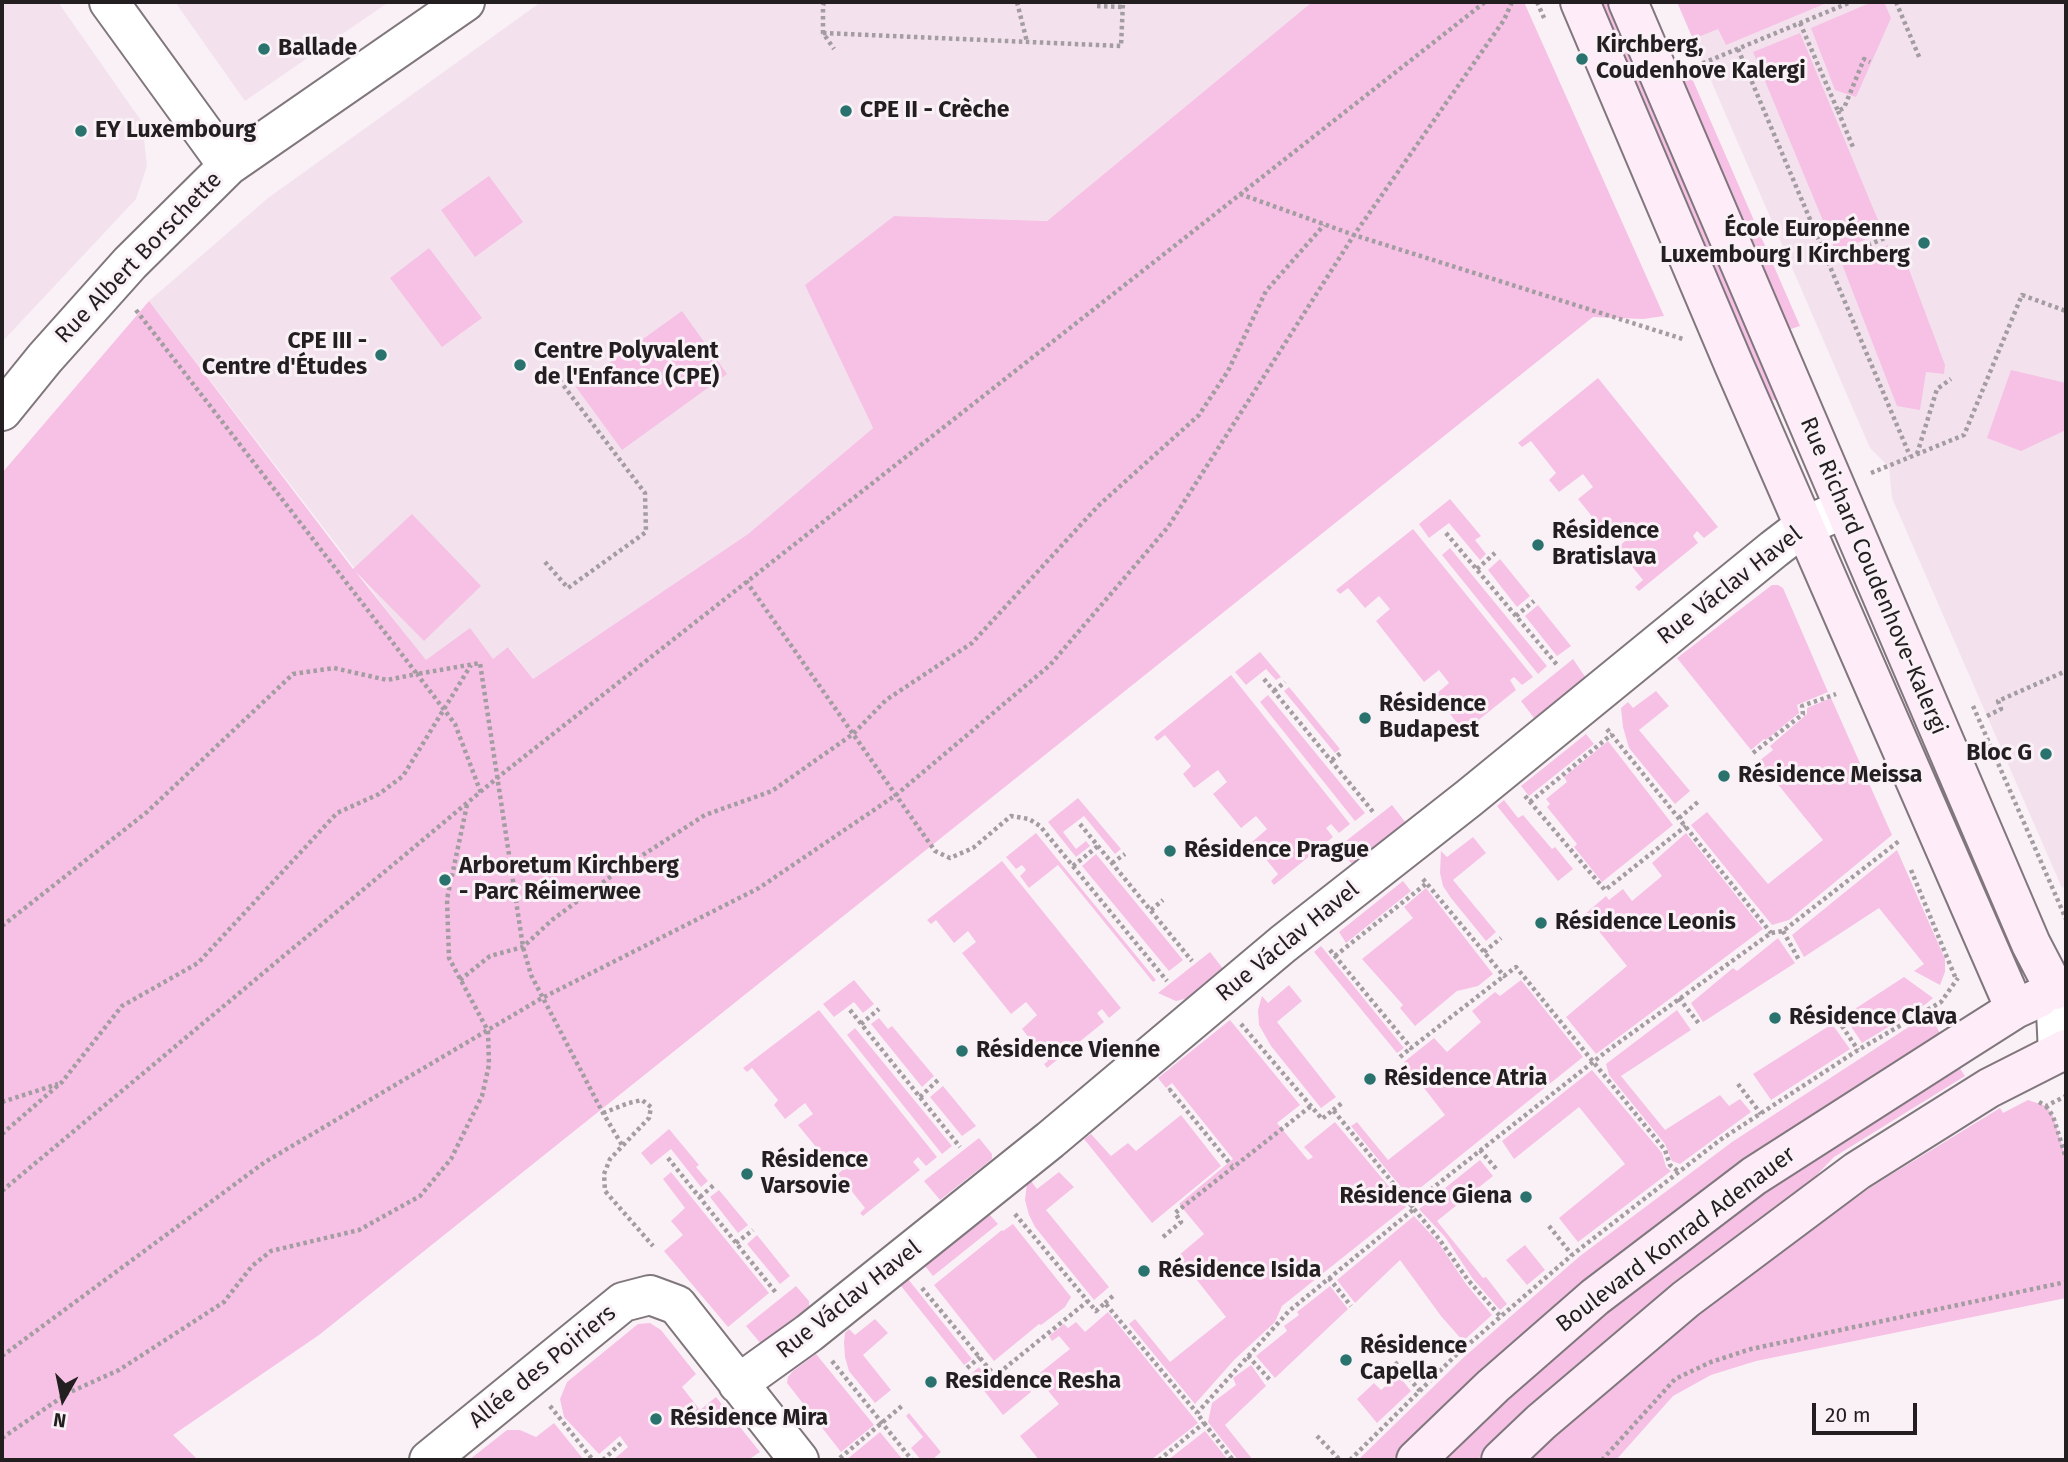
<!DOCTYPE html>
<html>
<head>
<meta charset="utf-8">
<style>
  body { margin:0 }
  #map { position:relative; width:2068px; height:1462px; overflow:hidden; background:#faf1f7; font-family:"Fira Sans",sans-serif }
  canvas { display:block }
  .frame { position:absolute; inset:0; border:4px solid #231f21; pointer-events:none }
  .north { position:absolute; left:28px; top:1364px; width:70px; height:70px; -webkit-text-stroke:5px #faf1f7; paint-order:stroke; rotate:189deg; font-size:19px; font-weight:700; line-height:28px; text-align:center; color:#231f21 }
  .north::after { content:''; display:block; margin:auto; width:24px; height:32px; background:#231f21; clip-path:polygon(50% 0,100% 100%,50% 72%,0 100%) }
  .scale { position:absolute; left:1812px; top:1403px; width:105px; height:32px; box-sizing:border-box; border:4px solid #231f21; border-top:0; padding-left:9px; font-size:21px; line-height:24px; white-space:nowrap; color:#231f21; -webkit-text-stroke:5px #faf1f7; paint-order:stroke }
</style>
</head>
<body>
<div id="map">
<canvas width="2068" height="1462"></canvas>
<div class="frame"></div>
<div class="north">N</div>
<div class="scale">20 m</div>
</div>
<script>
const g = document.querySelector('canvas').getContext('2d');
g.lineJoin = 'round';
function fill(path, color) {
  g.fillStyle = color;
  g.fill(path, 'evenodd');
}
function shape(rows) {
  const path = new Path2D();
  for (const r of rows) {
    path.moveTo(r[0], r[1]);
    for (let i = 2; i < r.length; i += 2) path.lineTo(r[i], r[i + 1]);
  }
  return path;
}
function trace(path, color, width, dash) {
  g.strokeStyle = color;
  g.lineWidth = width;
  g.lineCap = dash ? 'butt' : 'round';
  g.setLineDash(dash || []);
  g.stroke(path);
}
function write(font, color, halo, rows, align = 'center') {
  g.font = font + ' "Fira Sans",sans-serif';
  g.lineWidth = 6;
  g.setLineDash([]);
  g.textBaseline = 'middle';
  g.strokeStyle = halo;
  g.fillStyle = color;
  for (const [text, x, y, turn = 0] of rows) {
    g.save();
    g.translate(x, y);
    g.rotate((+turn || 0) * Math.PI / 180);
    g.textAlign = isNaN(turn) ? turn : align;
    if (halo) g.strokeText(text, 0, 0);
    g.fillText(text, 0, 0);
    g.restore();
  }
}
fill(shape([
  [2,2,58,2,142,122,147,166,136,199,2,342],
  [175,2,389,2,245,101],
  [541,2,1312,2,1047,221,894,216,806,285,873,428,748,534,533,679,509,647,493,659,426,661,149,301,268,198],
  [1677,2,2066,2,2066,886,2062,888,1892,498,1889,467,1870,448]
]), '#f3e2ed');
fill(shape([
  [1312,2,1524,2,1664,316,1643,319,1593,317,319,1335,173,1435,198,1460,2,1460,2,473,149,301,353,569,412,514,481,586,424,641,355,571,426,660,470,628,493,659,508,647,533,679,748,534,873,428,805,285,894,216,1047,221],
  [1596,2,1607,2,1778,393,1775,400,1769,399],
  [1677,2,1829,2,1726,45,1718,29,1693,39],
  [1872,2,1884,2,1891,18,1856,97,1835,90,1811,28],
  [1800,33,1883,232,1836,252,1753,52],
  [1691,76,1800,326,1788,330,1679,82],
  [489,176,523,222,475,257,441,210],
  [1888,245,1893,255,1902,251,1945,365,1944,374,1926,372,1920,410,1897,406,1842,264],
  [429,248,482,318,442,347,390,278],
  [682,311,727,374,622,450,576,387],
  [2011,370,2066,383,2066,430,2021,451,1987,438],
  [1598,378,1718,527,1704,538,1697,531,1693,536,1698,543,1639,591,1635,587,1643,580,1617,548,1631,536,1620,523,1606,534,1578,499,1593,487,1583,474,1559,492,1549,480,1556,473,1531,441,1522,447,1518,443],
  [1450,499,1481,536,1475,540,1486,554,1480,560,1449,523,1429,538,1419,524],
  [1413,529,1533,677,1522,685,1514,677,1510,680,1516,690,1456,738,1454,735,1461,728,1435,695,1449,683,1439,670,1424,682,1376,621,1390,609,1379,596,1365,608,1348,588,1340,594,1336,590],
  [1450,548,1547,666,1538,674,1442,555],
  [1500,559,1530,596,1517,607,1488,570],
  [1772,585,1778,585,1783,588,1828,692,1797,705,1799,713,1766,740,1764,739,1751,750,1677,658],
  [1538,605,1571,646,1557,656,1525,616],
  [1260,652,1281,677,1276,680,1266,669,1246,685,1235,672],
  [1573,659,1586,678,1537,719,1534,718,1521,701],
  [1231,675,1350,824,1339,833,1331,824,1326,828,1333,837,1274,885,1271,881,1278,874,1252,842,1267,829,1256,816,1241,828,1213,794,1227,782,1218,770,1194,788,1183,774,1191,766,1165,735,1157,741,1154,737],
  [1289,687,1340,749,1335,753,1284,691],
  [1656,691,1669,706,1639,730,1690,791,1675,804,1629,748,1623,727,1621,708,1628,702,1633,708],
  [1268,695,1365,813,1355,821,1260,702],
  [1831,698,1892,835,1789,920,1772,925,1691,825,1707,812,1768,884,1823,840,1759,761,1773,750,1770,746,1807,714,1807,708],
  [1586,734,1594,744,1529,796,1521,786],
  [1608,741,1673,825,1602,882,1574,847,1577,844,1547,807,1550,804,1546,799,1567,782,1564,777],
  [1078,798,1121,849,1115,854,1084,816,1063,832,1076,849,1086,841,1090,846,1076,857,1048,822],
  [1504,800,1518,818,1523,815,1552,849,1555,847,1573,869,1558,881,1497,806],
  [1392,805,1406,823,1354,866,1337,848],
  [1036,833,1156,980,1153,982,1058,865,1029,888,1020,876,1026,870,1022,865,1016,869,1006,857],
  [1686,833,1763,929,1596,1054,1566,1017,1627,966,1585,914,1606,896,1609,900,1623,889,1632,901,1662,876,1652,863],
  [1473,837,1486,853,1453,880,1496,932,1486,941,1451,898,1443,886,1440,873,1441,851,1447,857],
  [1897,850,1945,959,1945,972,1940,985,1914,971,1924,964,1879,908,1804,957,1792,935],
  [1096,854,1183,960,1169,971,1082,866],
  [1002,861,1121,1008,1109,1018,1102,1009,1097,1013,1104,1022,1047,1068,1044,1064,1048,1061,1022,1029,1037,1015,1026,1002,1011,1014,962,953,976,942,968,931,954,943,936,920,931,924,927,920],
  [1403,881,1411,891,1346,943,1339,932],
  [1426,888,1493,974,1478,986,1457,991,1415,1026,1400,1008,1403,1005,1362,959,1413,918,1404,907],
  [1778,938,1795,963,1703,1022,1691,1003,1733,968,1737,971],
  [1321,946,1404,1048,1397,1053,1314,952],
  [1210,952,1224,970,1193,997,1176,1001,1158,993],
  [1904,977,1933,998,1926,1004,1862,1043,1844,1016],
  [854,980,874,1004,863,1013,854,1002,834,1017,823,1004],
  [1521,980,1583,1057,1409,1197,1351,1126,1357,1122,1388,1160,1445,1115,1404,1062,1434,1038,1447,1052,1481,1022,1472,1011,1495,992,1500,996],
  [1289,985,1302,1001,1277,1022,1336,1097,1321,1108,1271,1046,1259,1025,1258,1010,1262,996,1268,1003],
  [819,1010,937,1157,926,1166,918,1157,913,1162,920,1170,863,1216,860,1213,865,1208,838,1174,852,1161,844,1151,829,1163,798,1125,813,1114,805,1103,785,1119,774,1105,778,1100,752,1068,747,1072,743,1068],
  [1677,1010,1691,1030,1621,1076,1665,1130,1720,1095,1729,1106,1740,1099,1751,1112,1680,1164,1672,1161,1665,1144,1609,1075,1606,1064],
  [1930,1013,1941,1036,1432,1420,1392,1460,1358,1460,1464,1357,1580,1256,1732,1142],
  [879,1018,888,1029,892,1026,934,1076,922,1087,871,1024],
  [1230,1020,1300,1105,1277,1123,1308,1160,1313,1157,1304,1147,1335,1122,1406,1207,1282,1306,1275,1322,1234,1360,1195,1404,1129,1324,1135,1319,1170,1362,1226,1317,1178,1256,1204,1234,1179,1204,1233,1159,1172,1083,1166,1088,1158,1078],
  [1832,1024,1850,1049,1771,1100,1753,1074],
  [855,1028,952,1146,942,1154,847,1035],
  [1959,1067,1965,1076,1834,1157,1807,1185,1514,1425,1477,1460,1439,1460,1485,1417,1620,1299,1754,1197],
  [1592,1070,1662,1153,1666,1167,1671,1171,1578,1242,1559,1218,1625,1164,1579,1107,1514,1159,1502,1141],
  [943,1086,976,1126,962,1136,930,1097],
  [2028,1100,2046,1106,2053,1116,2066,1158,2066,1298,1756,1361,1711,1375,1673,1396,1616,1460,1523,1460,1699,1310,1871,1187,2000,1108,2003,1113],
  [1181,1115,1221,1166,1152,1223,1084,1139,1091,1134,1111,1156,1128,1143,1136,1151],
  [669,1129,699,1165,696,1167,708,1181,701,1187,671,1149,651,1165,641,1153],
  [979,1138,992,1154,992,1159,940,1200,924,1181],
  [1480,1160,1493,1176,1437,1221,1483,1278,1486,1277,1507,1304,1500,1310,1473,1279,1445,1237,1419,1209],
  [671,1172,769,1293,728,1327,664,1251,683,1235,671,1221,685,1208,663,1179],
  [1059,1172,1074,1187,1046,1210,1109,1287,1094,1300,1035,1227,1029,1215,1025,1200,1027,1184,1031,1181,1037,1189],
  [719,1190,748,1225,738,1233,710,1197],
  [989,1214,998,1224,933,1276,925,1266],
  [1414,1216,1438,1242,1466,1284,1492,1315,1463,1341,1441,1316,1400,1260,1355,1303,1337,1280],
  [1013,1224,1071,1297,1065,1307,1041,1325,1039,1324,994,1361,934,1285,1002,1230,1003,1231],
  [757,1235,790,1276,780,1284,747,1244],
  [1525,1245,1545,1270,1527,1285,1506,1260],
  [908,1279,972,1359,964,1365,901,1286],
  [796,1286,809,1301,809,1306,762,1345,746,1326],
  [1330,1286,1348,1309,1275,1378,1256,1356,1287,1331,1284,1326,1299,1315,1297,1312],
  [1108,1312,1198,1423,1151,1460,1039,1460,1020,1436,1059,1404,1036,1376,1070,1349,1059,1336,1052,1341,1049,1336,1064,1324,1068,1328,1076,1322,1085,1332],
  [875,1319,888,1333,863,1355,891,1390,875,1403,849,1371,845,1357,844,1343,845,1333,849,1329,855,1335],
  [650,1323,661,1330,696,1374,682,1387,700,1410,716,1397,760,1452,748,1460,613,1460,628,1447,620,1436,599,1454,564,1417,560,1399,567,1382,638,1324],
  [816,1354,874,1425,841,1452,787,1383,788,1377,793,1371],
  [1251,1365,1266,1386,1225,1425,1253,1460,1238,1460,1208,1422,1212,1403,1236,1385,1233,1378],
  [979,1367,996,1389,1016,1373,1031,1392,1003,1415,971,1374],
  [1398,1375,1411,1391,1377,1423,1357,1399,1374,1383,1381,1390],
  [909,1413,941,1452,932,1460,921,1460,911,1448,923,1437,906,1416],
  [554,1423,584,1460,469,1460,507,1430,520,1430,536,1437],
  [1205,1431,1228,1460,1168,1460],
  [880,1432,903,1460,846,1460]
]), '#f6c1e5');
const street = shape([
  [109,2,228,166],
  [2,411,45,358,130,263,228,166,465,2],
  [2055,990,2058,1053],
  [738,1384,809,1333,1050,1140,1283,944,1469,798,1774,549,1804,526,1844,509],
  [429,1460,623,1302,650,1295,677,1305,799,1460]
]);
const secondary = shape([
  [1580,2,1734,365,2015,1009],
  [1628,2,2031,944,2055,990],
  [1416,1460,1493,1386,1595,1297,1754,1176,1963,1042,2015,1009,2039,998],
  [1501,1460,1541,1422,1686,1299,1857,1171,1989,1088,2066,1049]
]);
trace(street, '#80777d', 42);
trace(secondary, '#80777d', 42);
trace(shape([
  [824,2,823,6,823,33,834,49],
  [1017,2,1027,42],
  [1537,2,1545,20],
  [1896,2,1920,59],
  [1097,6,1123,7],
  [1800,23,1838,111,1844,108,1864,59,1870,62],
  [823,33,1121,46,1123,2],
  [1738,49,1910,456],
  [1696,66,1851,2],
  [1838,111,1853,147],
  [1240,194,1354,235,1683,339],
  [1829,261,1885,238],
  [136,310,417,674,480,663,523,947,531,975,603,1113,622,1145],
  [1917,454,1937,389,1951,379],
  [1871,473,1964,435,2022,295,2066,311],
  [1446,533,1558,666],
  [545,562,568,588,646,532,645,493,560,381],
  [1477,569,1495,553],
  [746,581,935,851,950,858,973,848,1011,816,1029,819,1040,826,1167,981],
  [1516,616,1534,601],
  [1264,679,1374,813],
  [1274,691,1285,682],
  [1973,706,2066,919],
  [1987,716,2001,709,1998,701,2066,671],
  [1607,729,1771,933],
  [1753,753,1803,714,1802,706,1836,694],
  [1332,760,1342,752],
  [1525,796,1605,890,1686,826],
  [1530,802,1612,734],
  [1679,818,1699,801],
  [1080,824,1192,961],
  [1112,863,1125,854],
  [1073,866,1098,846],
  [1911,870,1956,979],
  [1423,879,1504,976,1516,967,1665,1150,1670,1165,1679,1172],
  [1151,910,1163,900],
  [2,926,147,812,293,674,334,668,387,680,417,674,455,724,481,793],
  [1783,931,1799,960],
  [1330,950,1411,1048,1504,976],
  [1484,952,1501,938],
  [1335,956,1427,883],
  [460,980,490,956,523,947,552,920,621,869,705,815,772,791,853,734,886,700,972,643,1098,506,1199,415,1228,371,1266,291,1324,225],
  [1679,998,1700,1025],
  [850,1010,960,1147],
  [1838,1020,1858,1050],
  [861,1024,879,1009],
  [1241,1024,1322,1119,1333,1110,1411,1205],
  [1400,1057,1411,1048],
  [1738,1084,1761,1114],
  [1169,1091,1170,1090,1232,1166],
  [920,1097,938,1080],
  [2,1102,58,1084],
  [2039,1102,2046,1106,2066,1096],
  [2046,1106,2053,1116,2066,1158],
  [1333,1110,1342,1103],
  [603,1113,629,1103,642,1100,651,1107,649,1118,610,1159,604,1174,605,1191,653,1246],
  [2,1134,62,1082,122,1006,198,963,337,813,379,794,403,776,471,665],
  [1480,1150,1498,1171],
  [668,1158,777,1294],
  [2,1191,497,778,1485,2],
  [700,1197,715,1184],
  [1414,1209,1439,1239,1468,1280,1501,1317],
  [1015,1214,1096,1311,1105,1303,1197,1413],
  [1549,1226,1572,1255],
  [1163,1237,1181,1222,1175,1213,1311,1106],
  [736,1243,753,1230],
  [1329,1278,1351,1306],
  [922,1288,995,1376,1088,1301],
  [1105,1303,1115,1294],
  [2,1356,265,1162,542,998,759,888,896,795,1050,665,1168,527,1354,235,1504,20,1512,2],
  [1248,1356,1271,1381],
  [832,1361,912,1460],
  [1395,1362,1420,1391],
  [967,1368,980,1357],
  [550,1406,593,1460],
  [1204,1423,1233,1460],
  [1317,1436,1340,1460],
  [2,1438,68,1393,119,1370,224,1302,252,1266,271,1251,359,1230,420,1196,451,1159,482,1096,489,1065,488,1031,449,958,447,899,467,805],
  [840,1458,903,1405],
  [603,1460,621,1443],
  [1159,1460,1204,1423,1197,1413,1289,1311,1414,1209,1411,1205,1607,1051,1771,933,1783,931,1899,841],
  [1350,1460,1455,1356,1572,1255,1720,1140,1858,1050,1941,1002,1958,978],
  [1602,1460,1675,1379,1711,1362,1751,1349,2066,1282]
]), '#a39ca1', 4.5, [3.5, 3.5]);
trace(street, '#fff', 38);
trace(secondary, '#feecf8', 38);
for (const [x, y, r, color] of [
  [264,49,7,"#29726d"],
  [1582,59,7,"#29726d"],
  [846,111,7,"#29726d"],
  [81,131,7,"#29726d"],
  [1924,243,7,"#29726d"],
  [381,355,7,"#29726d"],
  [520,365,7,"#29726d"],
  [1538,545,7,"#29726d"],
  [1365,718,7,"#29726d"],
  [2046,754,7,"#29726d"],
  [1724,776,7,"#29726d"],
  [1170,851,7,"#29726d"],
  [445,880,7,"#29726d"],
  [1541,923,7,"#29726d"],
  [1775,1018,7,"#29726d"],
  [962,1051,7,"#29726d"],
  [1370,1079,7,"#29726d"],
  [747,1174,7,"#29726d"],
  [1526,1197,7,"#29726d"],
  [1144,1271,7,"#29726d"],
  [1346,1360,7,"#29726d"],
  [931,1382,7,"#29726d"],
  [656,1419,7,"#29726d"]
]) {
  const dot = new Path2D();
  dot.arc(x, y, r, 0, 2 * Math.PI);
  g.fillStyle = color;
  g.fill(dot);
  trace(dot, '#faf1f7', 2.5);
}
write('bold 23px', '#231f21', '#faf1f7', [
  ["Kirchberg,",1596,46],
  ["Coudenhove Kalergi",1596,72],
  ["Ballade",278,49],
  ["CPE II - Crèche",860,111],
  ["EY Luxembourg",95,131],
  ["École Européenne",1910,230,"right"],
  ["Luxembourg I Kirchberg",1910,256,"right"],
  ["CPE III -",367,342,"right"],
  ["Centre d'Études",367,368,"right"],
  ["Centre Polyvalent",534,352],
  ["de l'Enfance (CPE)",534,378],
  ["Résidence",1552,532],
  ["Bratislava",1552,558],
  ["Résidence",1379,705],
  ["Budapest",1379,731],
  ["Bloc G",2032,754,"right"],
  ["Résidence Meissa",1738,776],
  ["Résidence Prague",1184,851],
  ["Arboretum Kirchberg",459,867],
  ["- Parc Réimerwee",459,893],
  ["Résidence Leonis",1555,923],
  ["Résidence Clava",1789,1018],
  ["Résidence Vienne",976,1051],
  ["Résidence Atria",1384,1079],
  ["Résidence",761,1161],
  ["Varsovie",761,1187],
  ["Résidence Giena",1512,1197,"right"],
  ["Résidence Isida",1158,1271],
  ["Résidence",1360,1347],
  ["Capella",1360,1373],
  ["Residence Resha",945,1382],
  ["Résidence Mira",670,1419]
], 'left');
write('23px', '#231f21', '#faf1f7', [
  ["Rue Albert Borschette",139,258,-46],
  ["Rue Richard Coudenhove-Kalergi",1873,576,67],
  ["Rue Václav Havel",1730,586,-38],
  ["Rue Václav Havel",1288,942,-39],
  ["Boulevard Konrad Adenauer",1676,1240,-37],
  ["Rue Václav Havel",849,1300,-38],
  ["Allée des Poiriers",543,1367,-39]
]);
</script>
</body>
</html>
